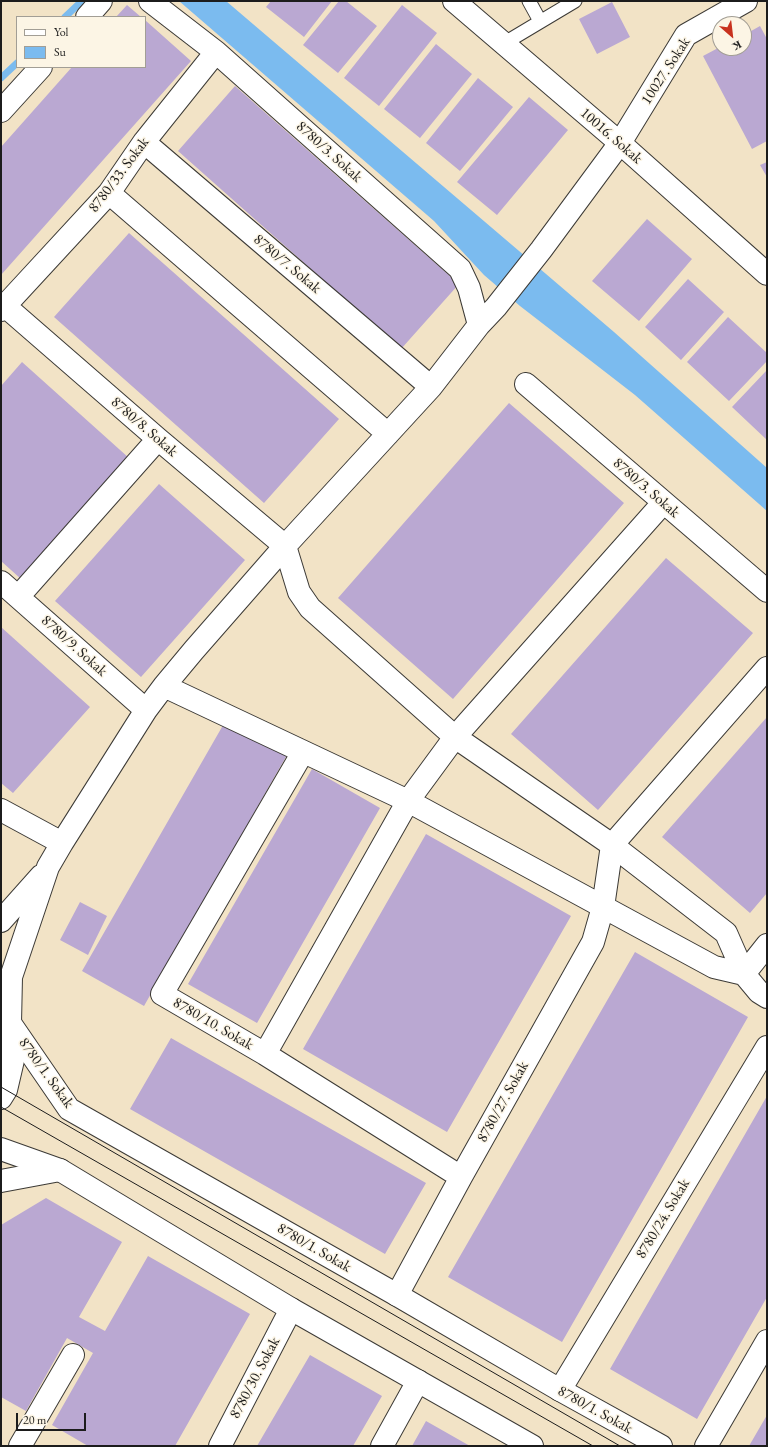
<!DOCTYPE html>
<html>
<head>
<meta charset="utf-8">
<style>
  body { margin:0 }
  #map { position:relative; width:768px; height:1447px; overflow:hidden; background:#f2e3c6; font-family:"EB Garamond",serif }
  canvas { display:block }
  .frame { position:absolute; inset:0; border:2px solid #1c1c1c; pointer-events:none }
  .legend { position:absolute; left:16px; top:16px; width:130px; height:52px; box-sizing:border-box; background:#fcf5e5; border:1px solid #a29e95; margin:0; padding:5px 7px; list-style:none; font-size:12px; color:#1c1c1c }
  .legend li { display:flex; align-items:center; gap:8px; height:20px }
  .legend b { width:20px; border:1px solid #a29e95 }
  .north { position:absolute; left:712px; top:16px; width:40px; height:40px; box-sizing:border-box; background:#fcf5e5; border:1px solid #a29e95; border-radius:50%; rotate:152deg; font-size:11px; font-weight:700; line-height:16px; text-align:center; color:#1c1c1c }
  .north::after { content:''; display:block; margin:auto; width:14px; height:18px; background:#c8321e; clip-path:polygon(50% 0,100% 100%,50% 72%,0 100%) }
  .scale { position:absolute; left:16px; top:1413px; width:70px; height:18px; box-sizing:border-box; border:2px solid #1c1c1c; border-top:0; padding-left:5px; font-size:12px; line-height:14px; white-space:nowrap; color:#1c1c1c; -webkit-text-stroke:3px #fcf5e5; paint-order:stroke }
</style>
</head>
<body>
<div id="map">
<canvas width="768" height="1447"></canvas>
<div class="frame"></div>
<ul class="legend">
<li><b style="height:5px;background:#fff"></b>Yol</li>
<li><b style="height:11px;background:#7bbbef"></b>Su</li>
</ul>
<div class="north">K</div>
<div class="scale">20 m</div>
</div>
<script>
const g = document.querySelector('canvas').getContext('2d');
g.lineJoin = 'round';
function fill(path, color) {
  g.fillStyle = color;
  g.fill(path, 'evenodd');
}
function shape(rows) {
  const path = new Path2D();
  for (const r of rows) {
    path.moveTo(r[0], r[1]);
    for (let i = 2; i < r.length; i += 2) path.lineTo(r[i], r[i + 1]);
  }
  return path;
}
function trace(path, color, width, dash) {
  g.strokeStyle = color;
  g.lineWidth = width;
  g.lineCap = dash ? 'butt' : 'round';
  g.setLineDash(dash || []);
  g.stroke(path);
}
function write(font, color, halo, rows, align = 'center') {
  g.font = font + ' "EB Garamond",serif';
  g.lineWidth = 3;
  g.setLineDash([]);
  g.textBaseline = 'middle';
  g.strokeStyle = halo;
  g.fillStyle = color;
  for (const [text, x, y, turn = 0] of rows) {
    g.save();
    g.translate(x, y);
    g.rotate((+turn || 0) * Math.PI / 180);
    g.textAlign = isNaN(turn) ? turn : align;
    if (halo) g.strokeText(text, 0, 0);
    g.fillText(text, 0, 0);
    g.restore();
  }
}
fill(shape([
  [179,1,226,1,614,332,767,468,767,511,635,395,520,306,484,275,434,221]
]), '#7bbbef');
trace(shape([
  [65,17,82,1],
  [1,78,17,63]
]), '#7bbbef', 7);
fill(shape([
  [271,1,332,1,304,37,266,7],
  [339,1,346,1,377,26,338,73,303,45],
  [612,2,630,37,597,54,579,19],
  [127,5,141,17,116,17],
  [402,5,437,33,379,106,344,78],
  [145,20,191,61,1,275,1,147,72,67,145,67],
  [760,26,767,39,767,141,752,149,703,56,720,47,744,48,744,35],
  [436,44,472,74,420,138,384,109],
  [478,78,513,107,460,171,426,143],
  [235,86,459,284,401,349,178,151],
  [529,97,568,130,497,215,457,182],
  [767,162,767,177,760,165],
  [647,219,692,259,639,321,592,281],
  [129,233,339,419,264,503,54,317],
  [688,279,724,312,681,360,645,327],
  [728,317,767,353,767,361,729,401,687,362],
  [22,362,129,458,21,579,1,561,1,386],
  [767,370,767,440,732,407],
  [509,403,624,503,453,699,338,598],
  [159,484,245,560,141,677,55,601],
  [666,558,753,633,598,810,511,734],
  [1,627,90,707,13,793,1,783],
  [767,717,767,893,750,913,662,837],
  [226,720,287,755,144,1006,82,971],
  [312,769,380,808,257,1023,188,984],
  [426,834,571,916,447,1132,303,1049],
  [80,902,107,916,88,955,60,940],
  [635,952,748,1017,562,1342,448,1277],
  [171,1038,426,1183,385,1254,130,1109],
  [767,1096,767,1297,697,1419,610,1369],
  [46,1198,122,1242,79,1317,105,1331,148,1256,250,1314,175,1446,88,1446,52,1425,93,1353,67,1338,26,1411,1,1397,1,1225],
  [310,1355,382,1396,353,1446,257,1446],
  [767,1415,767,1446,749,1446],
  [426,1421,470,1446,412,1446]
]), '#baa8d2');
const service = shape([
  [529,1,540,21],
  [503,44,575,1]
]);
const minor = shape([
  [150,1,216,52,460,269,469,288,479,325],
  [454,1,620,143,767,274],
  [87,17,101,1],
  [1,111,41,67],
  [144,142,431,387],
  [109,193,388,434],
  [5,306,158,439,285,546,299,592,310,608,455,737,612,845,726,933,744,974,759,992,767,997],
  [1,310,109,193,144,142,216,52],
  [526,384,767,591],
  [1,582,146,710],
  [18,597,158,439],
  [164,686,408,801,714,967,744,974],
  [303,752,162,994,265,1054,461,1177],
  [1,810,62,843],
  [1,921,41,876],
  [744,974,767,945],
  [265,1054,408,801,455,737,663,503],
  [1,1098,6,1090,13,1060,10,1023,11,977,48,867,62,843,146,710,164,686,194,650,285,546,431,387,479,325,496,307,541,250,620,143,686,35,746,1],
  [1,1181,60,1170],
  [397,1295,461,1177,593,942,603,907,612,845,767,668],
  [560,1390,767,1047],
  [20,1446,73,1355],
  [220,1446,291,1309],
  [382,1446,418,1381],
  [706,1446,767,1341]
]);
const tertiary = shape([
  [1,1014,10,1023,69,1109,397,1295,560,1390,661,1446],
  [1,1149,60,1170,291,1309,532,1446]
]);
trace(service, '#3c3a36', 15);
trace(minor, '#3c3a36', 24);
trace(tertiary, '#3c3a36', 24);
trace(service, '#fff', 13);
trace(minor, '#fff', 22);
trace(tertiary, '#fff', 22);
trace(shape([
  [1,1087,620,1446],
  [1,1107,593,1446]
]), '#1c1c1c', 1);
write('15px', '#1c1c1c', '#fcf5e5', [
  ["10027. Sokak",666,71,-57],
  ["10016. Sokak",611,136,41],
  ["8780/3. Sokak",329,152,42],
  ["8780/33. Sokak",119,175,-53],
  ["8780/7. Sokak",287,264,40],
  ["8780/8. Sokak",144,427,41],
  ["8780/3. Sokak",646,488,41],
  ["8780/9. Sokak",74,646,42],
  ["8780/10. Sokak",213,1024,30],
  ["8780/1. Sokak",46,1073,54],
  ["8780/27. Sokak",503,1102,-61],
  ["8780/24. Sokak",663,1219,-59],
  ["8780/1. Sokak",314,1248,30],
  ["8780/30. Sokak",255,1378,-62],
  ["8780/1. Sokak",595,1410,29]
]);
</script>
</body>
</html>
